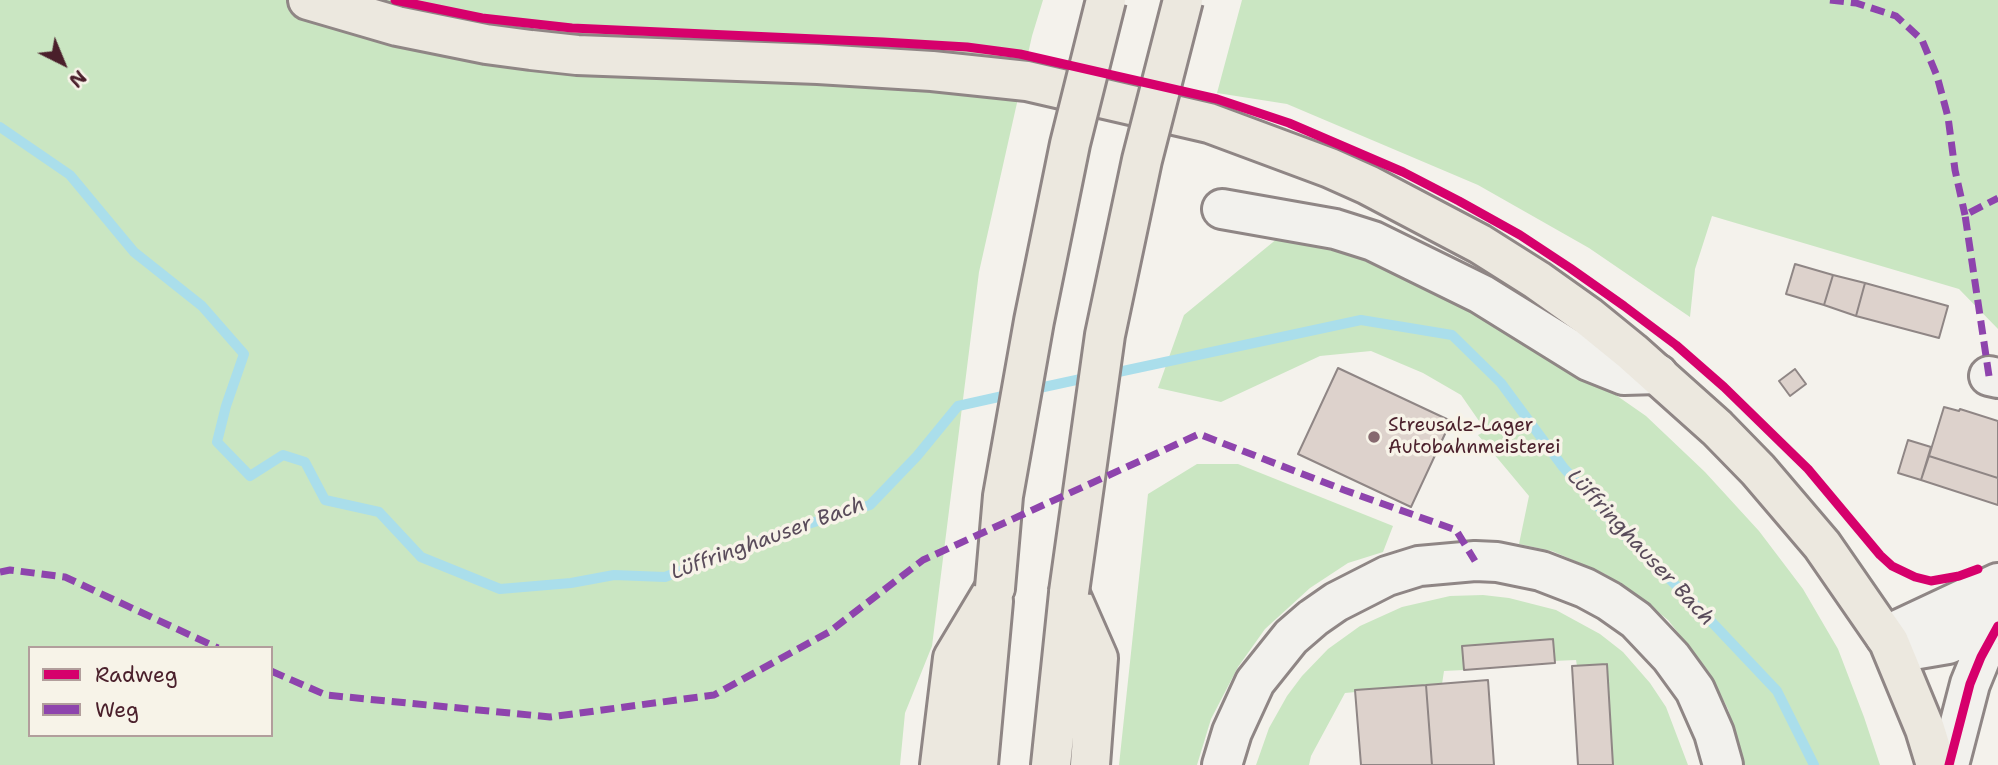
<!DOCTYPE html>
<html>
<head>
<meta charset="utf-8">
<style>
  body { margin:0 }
  #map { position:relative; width:1998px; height:765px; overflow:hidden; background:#f4f2ec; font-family:"Shantell Sans",sans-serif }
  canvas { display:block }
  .legend { position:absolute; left:28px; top:646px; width:245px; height:91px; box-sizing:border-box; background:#f7f3e8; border:2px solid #b29e9c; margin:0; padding:9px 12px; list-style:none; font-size:21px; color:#4a1f2b }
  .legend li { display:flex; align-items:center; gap:14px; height:35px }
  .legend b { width:35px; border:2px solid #b29e9c }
  .north { position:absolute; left:28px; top:28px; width:70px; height:70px; -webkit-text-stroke:5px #f7f3e8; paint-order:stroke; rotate:137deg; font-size:19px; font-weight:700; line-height:28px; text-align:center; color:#4a1f2b }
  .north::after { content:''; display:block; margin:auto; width:24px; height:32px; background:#4a1f2b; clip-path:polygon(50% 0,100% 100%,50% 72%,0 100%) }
</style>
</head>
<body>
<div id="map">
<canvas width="1998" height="765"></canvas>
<ul class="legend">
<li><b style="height:9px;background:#d6006c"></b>Radweg</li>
<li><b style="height:9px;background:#8e44ad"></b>Weg</li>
</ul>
<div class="north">N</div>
</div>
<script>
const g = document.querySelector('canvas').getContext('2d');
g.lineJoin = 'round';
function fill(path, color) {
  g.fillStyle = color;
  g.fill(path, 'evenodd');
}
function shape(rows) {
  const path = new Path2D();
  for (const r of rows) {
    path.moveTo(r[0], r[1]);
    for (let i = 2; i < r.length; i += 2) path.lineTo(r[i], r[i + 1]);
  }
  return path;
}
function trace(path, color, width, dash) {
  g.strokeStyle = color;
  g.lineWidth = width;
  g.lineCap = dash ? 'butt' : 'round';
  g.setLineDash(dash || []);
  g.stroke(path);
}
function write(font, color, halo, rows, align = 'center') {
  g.font = font + ' "Shantell Sans",sans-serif';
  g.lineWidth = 7;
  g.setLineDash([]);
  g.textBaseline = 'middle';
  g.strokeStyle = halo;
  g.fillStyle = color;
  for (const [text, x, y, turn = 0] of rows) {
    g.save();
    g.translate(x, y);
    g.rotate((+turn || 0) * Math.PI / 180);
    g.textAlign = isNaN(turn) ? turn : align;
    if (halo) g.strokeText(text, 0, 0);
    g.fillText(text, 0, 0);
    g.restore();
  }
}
fill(shape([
  [0,0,1043,0,1032,36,979,272,932,646,905,713,900,765,0,765],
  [30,648,271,648,271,735,30,735],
  [1242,0,1998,0,1998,329,1959,289,1712,216,1695,269,1690,317,1589,248,1478,185,1287,104,1217,93],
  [1278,238,1357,250,1567,361,1646,416,1705,472,1759,531,1803,589,1838,649,1864,717,1880,765,1745,765,1728,709,1709,672,1668,620,1642,599,1605,574,1552,551,1519,544,1529,496,1478,435,1486,431,1461,395,1423,373,1371,351,1320,356,1221,402,1158,388,1184,315],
  [1197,464,1238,464,1393,526,1383,552,1348,563,1310,588,1265,629,1238,667,1211,719,1197,765,1119,765,1148,494],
  [1483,595,1509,598,1556,610,1600,634,1623,652,1650,683,1666,707,1688,765,1613,765,1607,665,1577,666,1576,660,1554,661,1552,639,1462,646,1464,670,1444,671,1442,684,1345,693,1311,756,1309,765,1256,765,1269,728,1287,696,1302,676,1328,649,1360,626,1402,607,1450,596]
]), '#cae6c2');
trace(shape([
  [0,127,70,175,134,252,202,306,244,354,226,406,217,442,250,476,283,455,305,462,325,500,379,512,421,557,500,589,571,583,614,575,665,577,785,531,870,505,917,456,958,406,1012,394],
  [1109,374,1361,320,1452,335,1501,383,1563,467,1620,531,1689,598,1777,691,1814,765],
  [1030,390,1090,377]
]), '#aadeeb', 10);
const building = shape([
  [1795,264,1833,275,1824,305,1786,294,1795,264],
  [1833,275,1865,283,1856,316,1824,305,1833,275],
  [1865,283,1948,306,1939,338,1856,316,1865,283],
  [1338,368,1451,421,1411,507,1298,454,1338,368],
  [1795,369,1806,384,1790,396,1779,381,1795,369],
  [1944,407,1959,411,1960,409,1998,421,1998,478,1929,456,1944,407],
  [1908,440,1931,447,1921,480,1898,473,1908,440],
  [1929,456,1998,478,1998,505,1921,480,1929,456],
  [1553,639,1555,663,1464,670,1462,646,1553,639],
  [1607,664,1613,765,1578,765,1572,666,1607,664],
  [1488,680,1494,765,1432,765,1426,685,1488,680],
  [1426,685,1432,765,1361,765,1355,690,1426,685]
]);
fill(building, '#ddd2cc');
trace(building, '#8f8685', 2);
const minor = shape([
  [1222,209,1335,229,1373,241,1481,294,1589,361,1624,375,1658,374],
  [1989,376,1998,378],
  [1885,636,1998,583],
  [1895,653,1948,644,1998,623],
  [1222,765,1232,732,1255,682,1291,637,1313,618,1336,602,1387,576,1419,566,1475,561,1497,562,1541,571,1585,588,1609,601,1636,620,1671,657,1695,690,1714,733,1723,765],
  [1949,765,1970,684,1981,657,1998,626]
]);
const major = shape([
  [308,0,397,26,486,44,531,50,577,55,818,64,932,71,1027,81,1209,123,1330,168,1368,185,1480,244,1537,280,1589,317,1632,352,1717,428,1758,470,1822,545,1889,642,1925,729,1936,765]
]);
const highway = shape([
  [1069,592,1098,658,1090,765],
  [940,765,953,658,995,588],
  [978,765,993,601],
  [1051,765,1069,593]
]);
trace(minor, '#8f8685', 44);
trace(major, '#8f8685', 44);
trace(highway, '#8f8685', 44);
trace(minor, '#f2f1ed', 38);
trace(major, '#ece8df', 38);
trace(highway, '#ece8df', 38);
const highwayBridge = shape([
  [995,588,1003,496,1034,321,1070,144,1106,0],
  [1069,592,1105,335,1142,160,1183,0]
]);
trace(highwayBridge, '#8f8685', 44, []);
trace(highwayBridge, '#ece8df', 38);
trace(shape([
  [1830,0,1856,3,1896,16,1922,40,1937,76,1948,117,1955,170,1965,215],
  [1989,376,1965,215,1998,198],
  [0,572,10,570,65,577,218,648],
  [271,671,326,695,550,717,714,695,829,632,923,560,1199,434,1344,490,1456,530,1475,561]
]), '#8e44ad', 7, [14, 7]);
trace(shape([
  [395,0,482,18,572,28,883,42,967,47,1020,54,1217,99,1289,123,1403,172,1459,201,1520,235,1570,268,1624,306,1676,345,1724,387,1808,469,1880,555,1892,566,1915,577,1931,581,1959,576,1978,569],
  [1949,765,1970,684,1981,657,1998,626]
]), '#d6006c', 9);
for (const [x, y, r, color] of [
  [1374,437,7,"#86696f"]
]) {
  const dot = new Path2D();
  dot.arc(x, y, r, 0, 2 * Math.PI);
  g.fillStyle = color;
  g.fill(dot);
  trace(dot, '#f7f3e8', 2.5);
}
write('19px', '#4a1f2b', '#f7f3e8', [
  ["Streusalz-Lager",1388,426],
  ["Autobahnmeisterei",1388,448]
], 'left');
write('italic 21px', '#5a4c5b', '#f7f3e8', [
  ["Lüffringhauser Bach",768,539,-20],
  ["Lüffringhauser Bach",1640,548,47]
]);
</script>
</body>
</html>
